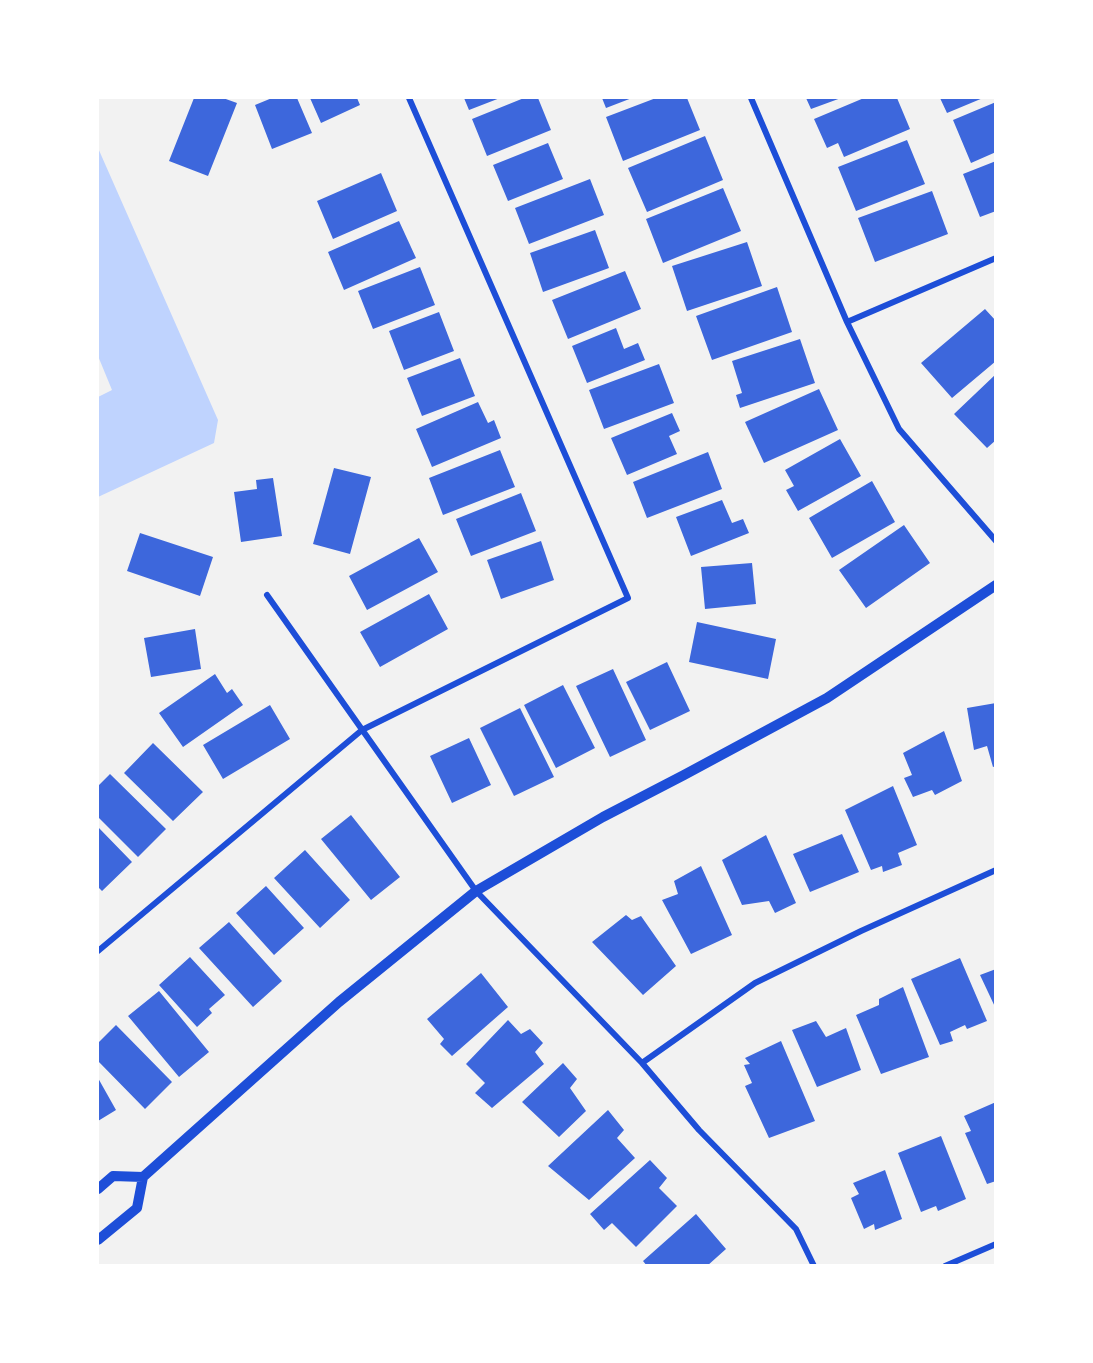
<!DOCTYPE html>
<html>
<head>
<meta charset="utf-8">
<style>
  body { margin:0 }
  #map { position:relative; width:1093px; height:1363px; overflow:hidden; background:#f2f2f2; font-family:"Sofia Sans Condensed",sans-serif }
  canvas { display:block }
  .frame { position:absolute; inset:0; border:99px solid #fff; pointer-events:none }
</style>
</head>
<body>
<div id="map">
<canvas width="1093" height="1363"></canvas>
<div class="frame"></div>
</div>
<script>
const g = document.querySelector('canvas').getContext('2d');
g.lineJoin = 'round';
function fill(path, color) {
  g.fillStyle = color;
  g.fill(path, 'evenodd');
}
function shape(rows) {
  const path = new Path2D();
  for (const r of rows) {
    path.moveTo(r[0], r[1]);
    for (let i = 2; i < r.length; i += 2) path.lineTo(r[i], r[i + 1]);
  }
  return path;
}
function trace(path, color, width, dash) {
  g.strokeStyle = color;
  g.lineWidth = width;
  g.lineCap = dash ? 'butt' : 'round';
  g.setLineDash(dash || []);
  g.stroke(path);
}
fill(shape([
  [98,148,218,420,214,443,98,497,98,397,112,390,98,356]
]), '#bfd3fe');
fill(shape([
  [194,98,223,98,237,103,208,176,169,161],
  [272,98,297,98,312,133,272,149,255,105],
  [310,98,357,98,360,105,321,123],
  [464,98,500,98,469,110],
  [524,98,538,98,551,130,487,156,472,119],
  [602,98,632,98,606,108],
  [656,98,687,98,700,130,623,161,606,117],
  [806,98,841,98,811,109],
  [864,98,897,98,910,129,844,157,838,143,827,148,814,119],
  [940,98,983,98,947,113],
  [996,102,996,152,971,163,953,120],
  [705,136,723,180,647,212,628,168],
  [907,140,925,184,856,211,838,167],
  [548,143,563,179,508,201,493,165],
  [996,161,996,211,980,217,963,174],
  [381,173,397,211,333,239,317,201],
  [590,179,604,215,529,244,515,208],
  [723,188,741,231,663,263,646,219],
  [932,191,948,234,875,262,858,218],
  [399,221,416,258,344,290,328,252],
  [595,230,609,268,543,292,530,253],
  [747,242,762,286,687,311,672,266],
  [420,267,435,305,373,329,358,291],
  [625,271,641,309,568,339,552,300],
  [777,287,792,332,712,360,696,316],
  [985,309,996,321,996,361,952,398,921,363],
  [439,312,454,351,404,370,389,331],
  [616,328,624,349,638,343,645,360,587,383,572,346],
  [800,339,815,383,740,408,736,395,742,393,732,361],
  [460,358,475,396,422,416,407,378],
  [659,364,674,403,604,429,589,390],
  [996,374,996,440,987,448,954,414],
  [819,389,838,430,764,463,745,422],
  [478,402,488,423,494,420,501,438,432,467,416,429],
  [672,413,680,431,669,436,677,454,627,475,611,438],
  [840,439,861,476,798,511,786,490,794,486,785,470],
  [500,450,515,487,443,515,429,478],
  [708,452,722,489,647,518,633,482],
  [334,468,371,477,350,554,313,544],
  [273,478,282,536,241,542,234,492,257,489,256,480],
  [872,481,895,522,832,558,809,518],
  [521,493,536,531,471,556,456,519],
  [722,500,732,523,743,519,749,533,691,556,676,517],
  [904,525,930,563,866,608,839,570],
  [140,533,213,557,200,596,127,571],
  [419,538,438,572,367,610,349,576],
  [541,541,554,580,501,599,487,560],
  [752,563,756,604,705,609,701,567],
  [429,594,448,629,380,667,360,632],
  [697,622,776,639,768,679,689,662],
  [195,629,201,669,151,677,144,638],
  [667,662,690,711,650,730,626,682],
  [613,669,646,740,610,757,576,686],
  [215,674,227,693,232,689,243,705,183,747,159,713],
  [563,685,595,748,556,768,524,705],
  [996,703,996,766,993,767,987,746,974,750,967,708],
  [270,705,290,739,223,779,203,745],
  [520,708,554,777,514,796,480,728],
  [944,731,962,781,935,795,932,790,913,797,904,778,912,775,903,753],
  [469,738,491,785,452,803,430,756],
  [153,743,203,792,173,821,124,773],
  [110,774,166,829,138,857,98,817,98,786],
  [893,786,917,845,898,853,902,865,883,872,882,866,871,870,845,810],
  [351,815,400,877,371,900,321,839],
  [98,827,132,862,102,891,98,887],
  [842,834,859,872,810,892,793,854],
  [766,835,796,903,775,913,769,901,742,905,722,860],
  [305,850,350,900,320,928,274,878],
  [701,866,732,935,691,954,662,900,678,894,674,881],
  [266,886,304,928,274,955,236,913],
  [626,915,632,920,641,916,676,966,643,995,592,942],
  [229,922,282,981,253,1007,199,948],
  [190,957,225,995,209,1009,212,1013,197,1027,159,985],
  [960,958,987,1021,967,1029,965,1025,950,1032,953,1041,940,1045,911,979],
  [996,969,996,1009,980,975],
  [481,973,508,1007,452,1056,440,1044,444,1039,427,1019],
  [903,987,929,1057,881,1074,856,1015,879,1005,879,999],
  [159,991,209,1052,179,1077,128,1016],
  [508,1020,521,1034,530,1029,543,1043,535,1052,544,1064,492,1108,475,1093,485,1083,466,1064],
  [816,1021,826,1037,846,1028,861,1070,817,1087,792,1030],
  [116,1025,172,1082,145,1109,98,1061,98,1043],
  [781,1041,815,1121,769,1138,745,1086,752,1083,744,1065,750,1064,745,1058],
  [563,1063,577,1079,570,1088,586,1111,559,1137,522,1102],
  [98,1078,116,1110,98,1121],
  [996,1102,996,1181,987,1184,965,1133,971,1131,964,1116],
  [608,1110,624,1130,617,1138,635,1158,589,1200,548,1166],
  [941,1136,966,1199,938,1211,936,1206,921,1212,898,1153],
  [650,1160,667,1178,659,1188,677,1206,636,1247,612,1223,604,1230,590,1214],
  [885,1170,902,1219,875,1230,874,1224,864,1229,851,1198,859,1194,853,1183],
  [696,1214,726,1249,707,1266,647,1266,643,1261]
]), '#3d67dc');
trace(shape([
  [751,98,847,322,899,429,996,541],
  [847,322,996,258],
  [267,595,476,891,642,1063,699,1130,796,1229,814,1266],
  [98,951,362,730,628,598,409,98],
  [642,1063,755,983,861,931,996,870],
  [945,1266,996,1244]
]), '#1d4ed8', 6);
trace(shape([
  [98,1189,113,1176,143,1177],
  [98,1240,137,1208,143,1177,339,1002,476,891,603,817,684,775,827,698,996,585]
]), '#1d4ed8', 10);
</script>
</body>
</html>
